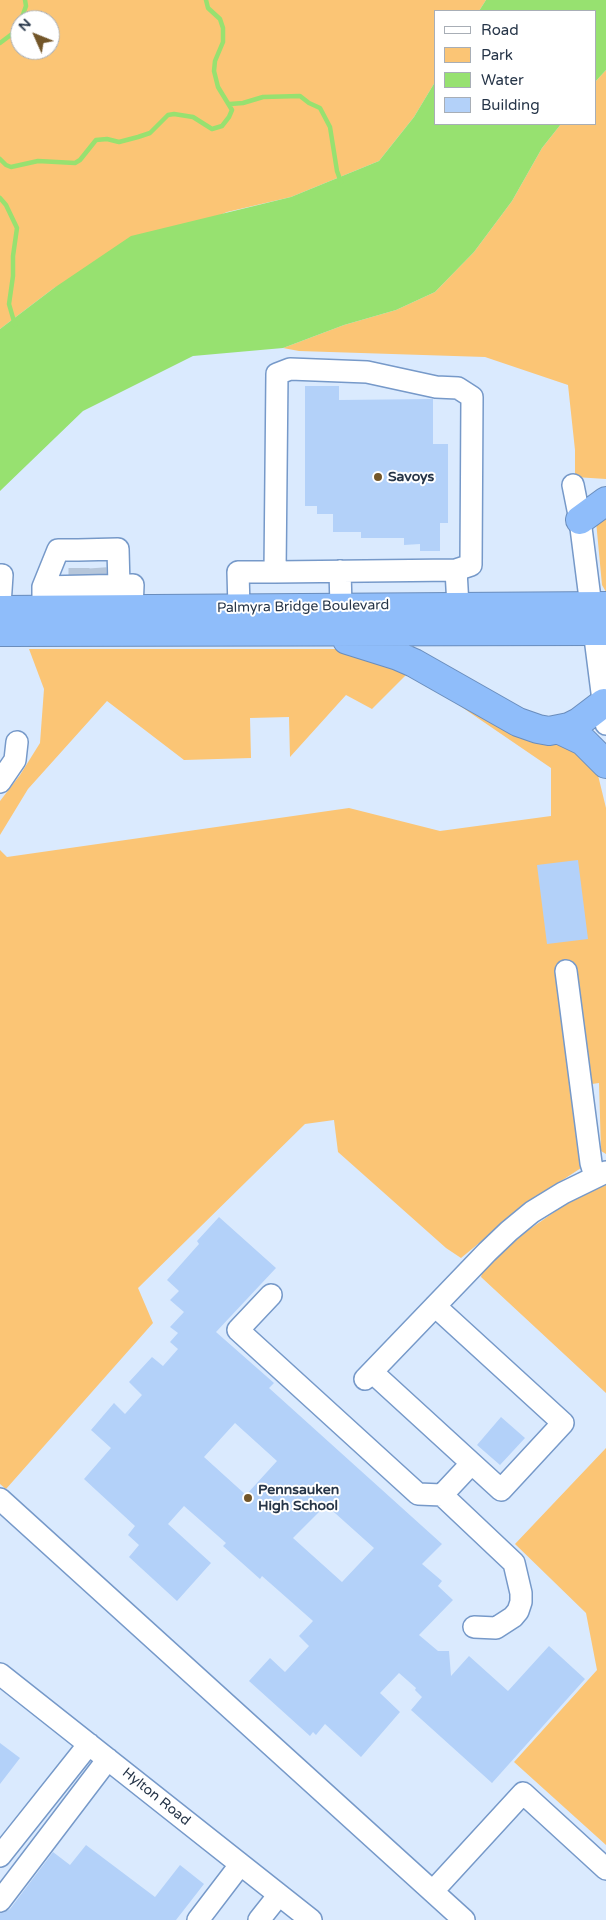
<!DOCTYPE html>
<html>
<head>
<meta charset="utf-8">
<style>
  body { margin:0 }
  #map { position:relative; width:606px; height:1920px; overflow:hidden; background:#daeafe; font-family:"Varela Round",sans-serif }
  canvas { display:block }
  .legend { position:absolute; left:434px; top:10px; width:162px; height:115px; box-sizing:border-box; background:#fff; border:1px solid #a8aeb6; margin:0; padding:6px 9px; list-style:none; font-size:15px; color:#263548 }
  .legend li { display:flex; align-items:center; gap:10px; height:25px }
  .legend b { width:25px; border:1px solid #a8aeb6 }
  .north { position:absolute; left:10px; top:10px; width:50px; height:50px; box-sizing:border-box; background:#fff; border:1px solid #a8aeb6; border-radius:50%; rotate:314deg; font-size:14px; font-weight:700; line-height:20px; text-align:center; color:#263548 }
  .north::after { content:''; display:block; margin:auto; width:18px; height:22px; background:#735629; clip-path:polygon(50% 0,100% 100%,50% 72%,0 100%) }
</style>
</head>
<body>
<div id="map">
<canvas width="606" height="1920"></canvas>
<ul class="legend">
<li><b style="height:6px;background:#fff"></b>Road</li>
<li><b style="height:14px;background:#fbc575"></b>Park</li>
<li><b style="height:14px;background:#97e170"></b>Water</li>
<li><b style="height:14px;background:#b3d1f9"></b>Building</li>
</ul>
<div class="north">N</div>
</div>
<script>
const g = document.querySelector('canvas').getContext('2d');
g.lineJoin = 'round';
function fill(path, color) {
  g.fillStyle = color;
  g.fill(path, 'evenodd');
}
function shape(rows) {
  const path = new Path2D();
  for (const r of rows) {
    path.moveTo(r[0], r[1]);
    for (let i = 2; i < r.length; i += 2) path.lineTo(r[i], r[i + 1]);
  }
  return path;
}
function trace(path, color, width, dash) {
  g.strokeStyle = color;
  g.lineWidth = width;
  g.lineCap = dash ? 'butt' : 'round';
  g.setLineDash(dash || []);
  g.stroke(path);
}
function write(font, color, halo, rows, align = 'center') {
  g.font = font + ' "Varela Round",sans-serif';
  g.lineWidth = 4;
  g.setLineDash([]);
  g.textBaseline = 'middle';
  g.strokeStyle = halo;
  g.fillStyle = color;
  for (const [text, x, y, turn = 0] of rows) {
    g.save();
    g.translate(x, y);
    g.rotate((+turn || 0) * Math.PI / 180);
    g.textAlign = isNaN(turn) ? turn : align;
    if (halo) g.strokeText(text, 0, 0);
    g.fillText(text, 0, 0);
    g.restore();
  }
}
fill(shape([
  [0,0,486,0,479,11,435,11,435,82,414,117,379,161,291,197,227,212,54,288,0,329],
  [20,20,50,20,50,50,20,50],
  [606,70,606,479,575,477,575,450,568,385,485,357,299,351,283,348,344,325,396,310,435,292,474,252,512,201,542,148,561,124,595,124,595,82],
  [606,514,606,592,602,585,596,521],
  [29,649,337,649,374,655,408,673,372,709,346,695,290,757,289,717,250,718,251,758,184,760,107,701,28,789,0,835,0,801,20,775,40,743,44,689],
  [447,697,562,741,597,771,606,808,606,1154,601,1151,599,1083,570,1087,581,1168,529,1202,461,1258,446,1248,338,1152,334,1120,305,1124,138,1288,153,1323,6,1489,0,1484,0,850,7,857,349,808,440,831,551,816,551,768],
  [606,1183,606,1393,481,1277,482,1273,493,1260,527,1231,566,1204],
  [606,1448,606,1845,514,1762,597,1670,586,1613,515,1544]
]), '#fbc575');
fill(shape([
  [486,0,606,0,606,70,595,82,595,11,479,11],
  [435,82,435,124,561,124,542,148,512,201,474,252,435,292,396,310,344,325,283,348,193,356,83,411,0,491,0,329,54,288,131,236,291,197,379,161,414,117]
]), '#97e170');
trace(shape([
  [21,20,26,6,25,0],
  [0,43,12,34,20,22],
  [230,104,243,103,263,97,300,96,309,103,320,108,330,127,337,171,341,182],
  [0,159,6,165,11,167,38,161,75,163,80,160,96,140,107,139,119,142,138,137,150,133,168,115,174,114,193,117,212,129,222,126,229,117,232,110,218,87,214,71,215,61,223,42,223,28,220,19,208,8,206,0],
  [0,198,6,205,17,228,13,256,13,276,9,304,15,325]
]), '#97e170', 4.5);
fill(shape([
  [305,386,339,386,339,400,433,399,433,444,448,444,448,523,440,523,440,551,420,551,420,544,404,545,404,538,361,538,361,532,333,532,333,514,317,514,317,506,305,506],
  [578,860,588,939,547,944,537,865],
  [219,1217,276,1268,216,1332,274,1383,269,1388,442,1544,422,1564,442,1581,438,1586,453,1600,419,1635,438,1651,449,1651,451,1676,469,1656,508,1691,549,1646,585,1679,492,1783,411,1710,422,1697,415,1690,416,1688,399,1673,380,1693,400,1712,361,1757,325,1724,316,1735,313,1732,310,1736,249,1681,270,1658,285,1672,309,1646,299,1636,313,1621,262,1576,260,1579,223,1546,226,1543,184,1506,168,1524,211,1563,177,1601,129,1557,139,1545,128,1535,135,1526,84,1479,111,1448,91,1430,114,1403,125,1414,142,1395,129,1382,152,1357,163,1366,178,1349,170,1342,178,1333,170,1327,184,1312,170,1300,179,1291,167,1280,199,1244,197,1241],
  [235,1423,277,1461,246,1495,204,1457],
  [326,1505,374,1548,342,1582,293,1538],
  [501,1417,525,1438,500,1465,477,1445],
  [0,1743,20,1758,0,1784],
  [86,1845,155,1897,180,1865,204,1884,176,1920,0,1920,0,1913,5,1912,10,1909,53,1852,70,1865]
]), '#b3d1f9');
trace(shape([
  [79,568,79,583],
  [96,568,97,583]
]), '#b6c6da', 21, [21, 11]);
const minor = shape([
  [573,485,580,520,606,724],
  [340,571,341,606],
  [275,572,277,374,290,369,367,372,436,387,458,388,472,397,471,565,456,570],
  [0,575,2,575,0,605],
  [43,587,58,550,78,550,118,549,119,586],
  [239,608,238,572,275,572,456,570,458,606],
  [43,610,43,587,133,585,132,610],
  [0,782,15,760,17,742],
  [566,971,591,1163,595,1176],
  [271,1295,238,1330,418,1494,442,1495],
  [372,1372,501,1490,563,1423,435,1306],
  [365,1379,487,1252,509,1231,532,1212,563,1193,606,1172],
  [471,1464,442,1495,514,1563,521,1593,521,1602,518,1611,513,1617,496,1628,474,1627],
  [0,1499,464,1920],
  [0,1674,311,1920],
  [0,1856,89,1744],
  [433,1891,523,1793,606,1869],
  [0,1901,108,1759],
  [198,1920,240,1865],
  [259,1920,278,1896]
]);
const highway = shape([
  [580,520,606,501],
  [0,610,606,606],
  [0,632,606,631],
  [347,640,398,656,414,663,518,722,538,729,549,731,569,727,579,722,604,703],
  [560,730,583,741,606,764]
]);
trace(minor, '#7699c9', 24);
trace(highway, '#6a8dbc', 30);
trace(minor, '#fff', 21);
trace(highway, '#8fbdfa', 28);
for (const [x, y, r, color] of [
  [378,477,5,"#735629"],
  [248,1498,5,"#735629"]
]) {
  const dot = new Path2D();
  dot.arc(x, y, r, 0, 2 * Math.PI);
  g.fillStyle = color;
  g.fill(dot);
  trace(dot, '#fff', 2);
}
write('bold 14px', '#263548', '#fff', [
  ["Savoys",388,477],
  ["Pennsauken",258,1490],
  ["High School",258,1506]
], 'left');
write('14px', '#263548', '#fff', [
  ["Palmyra Bridge Boulevard",303,607,-1],
  ["Hylton Road",156,1797,39]
]);
</script>
</body>
</html>
